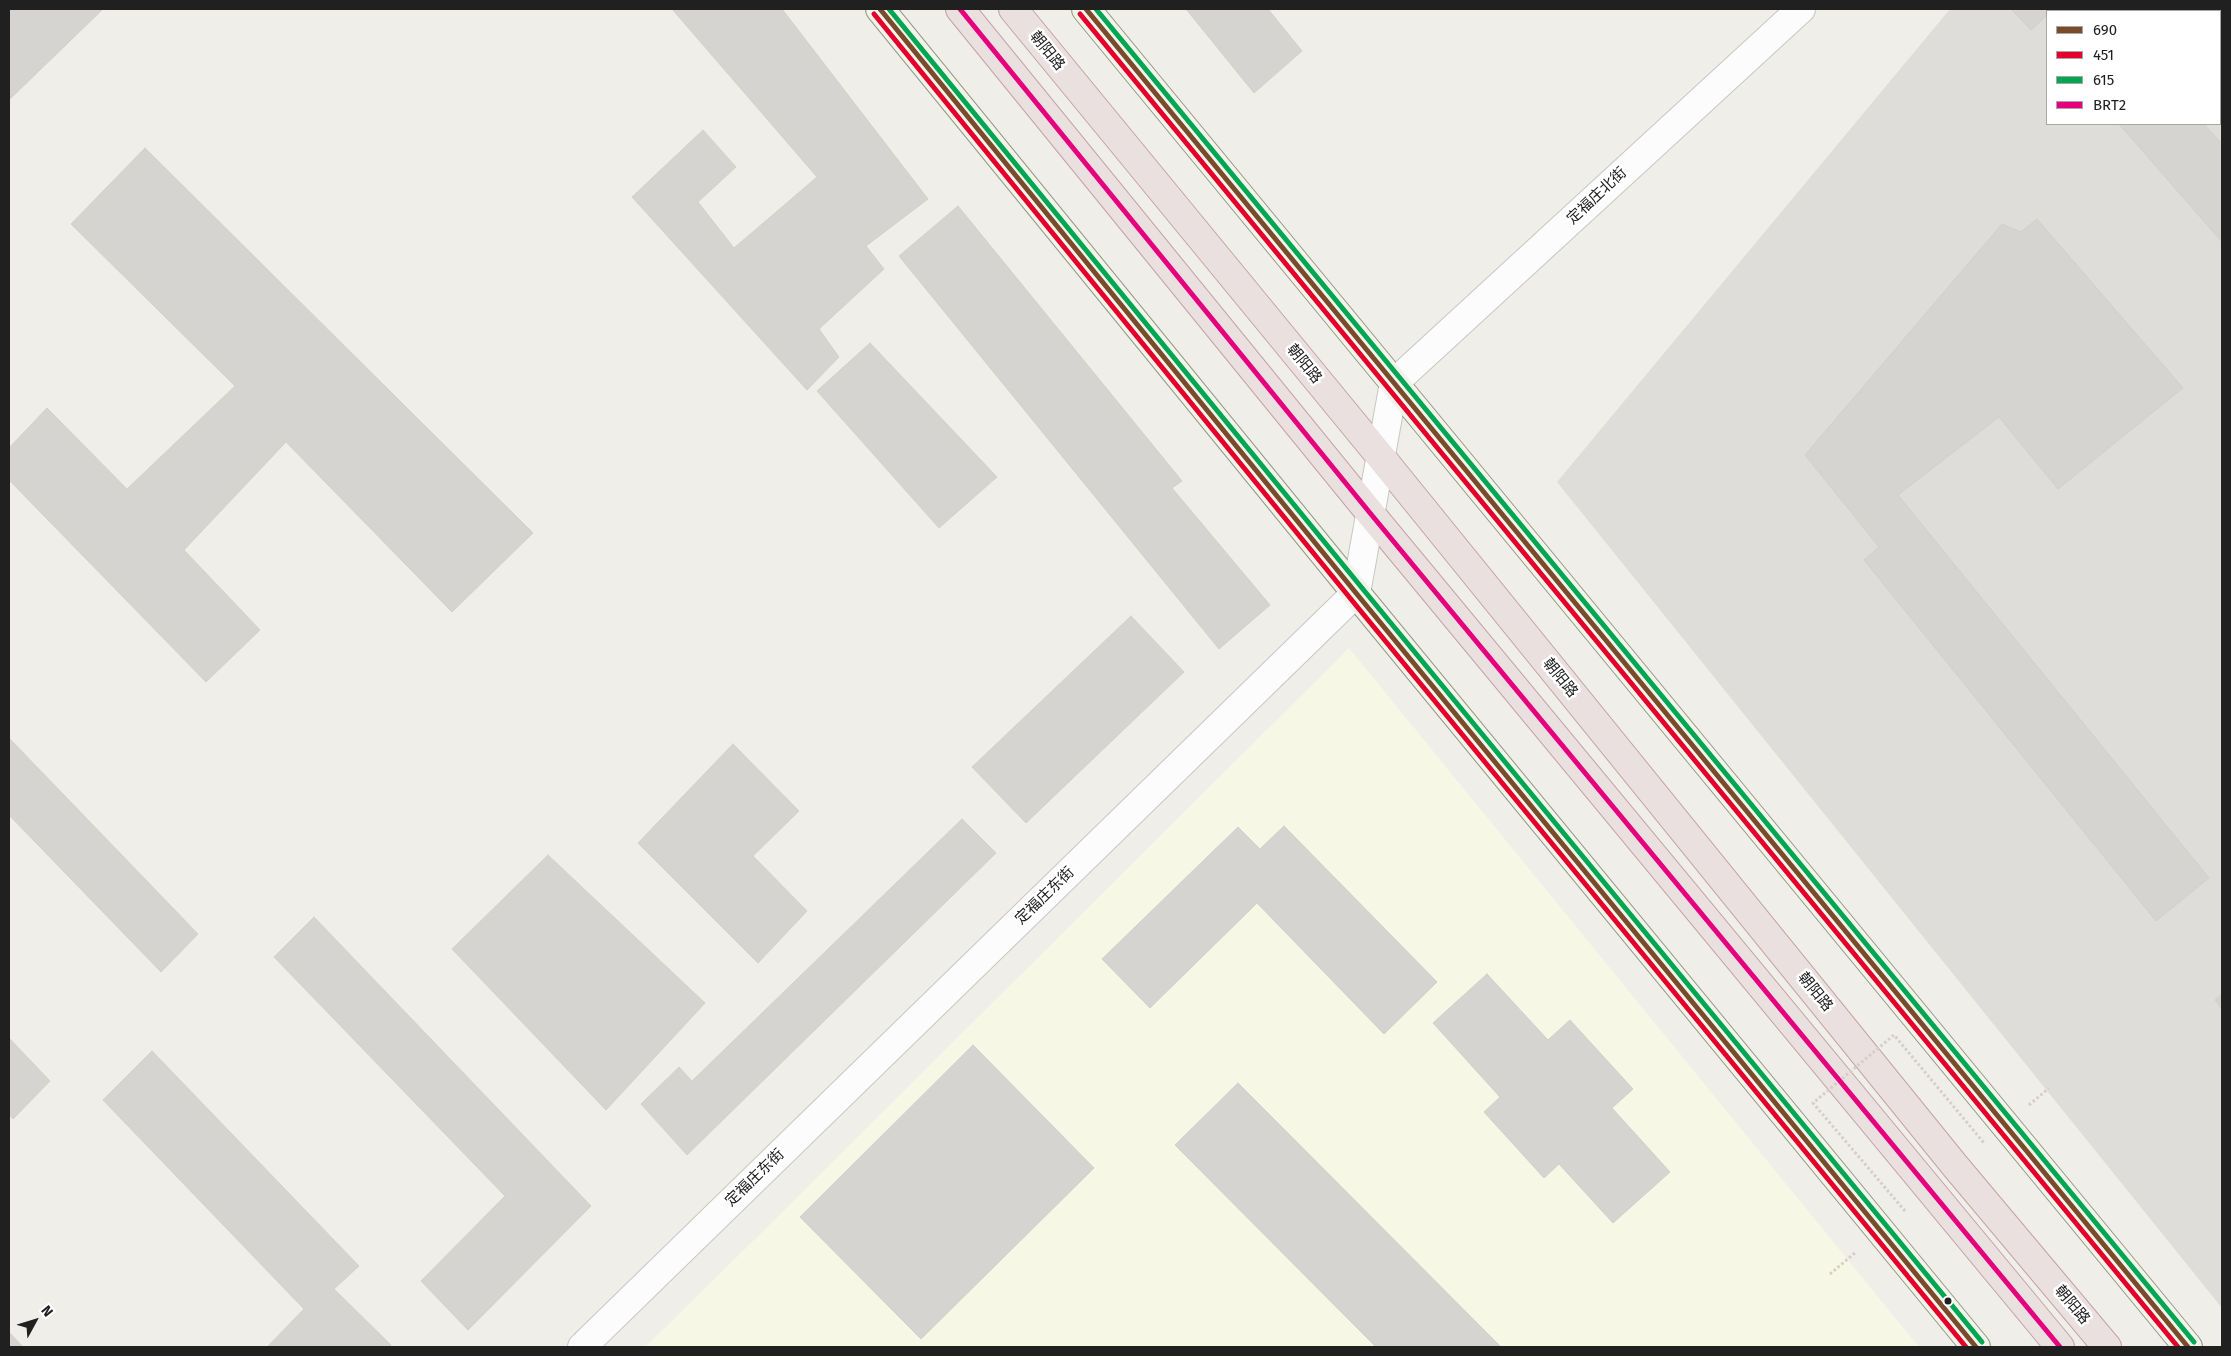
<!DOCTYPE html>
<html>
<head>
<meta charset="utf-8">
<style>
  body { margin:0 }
  #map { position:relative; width:2231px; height:1356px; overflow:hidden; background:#efeee9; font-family:"Fira Sans",sans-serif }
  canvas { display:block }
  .frame { position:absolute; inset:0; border:10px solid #202020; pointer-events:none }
  .legend { position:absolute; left:2046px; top:10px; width:175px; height:115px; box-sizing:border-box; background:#fff; border:1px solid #a6a6a6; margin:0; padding:6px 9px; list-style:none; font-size:15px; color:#202020 }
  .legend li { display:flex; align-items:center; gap:10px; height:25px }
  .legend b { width:25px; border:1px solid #a6a6a6 }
  .north { position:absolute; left:10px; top:1296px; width:50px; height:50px; -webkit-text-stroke:4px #fff; paint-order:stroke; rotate:51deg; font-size:14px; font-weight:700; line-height:20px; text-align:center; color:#202020 }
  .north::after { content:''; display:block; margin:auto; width:18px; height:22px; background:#202020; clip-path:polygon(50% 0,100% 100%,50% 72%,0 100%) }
</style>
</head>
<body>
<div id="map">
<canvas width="2231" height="1356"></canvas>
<div class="frame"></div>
<ul class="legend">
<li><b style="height:6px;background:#7a4b2a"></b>690</li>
<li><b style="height:6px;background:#e4002b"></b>451</li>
<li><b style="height:6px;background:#00a651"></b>615</li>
<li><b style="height:6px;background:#e5007d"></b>BRT2</li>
</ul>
<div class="north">N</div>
</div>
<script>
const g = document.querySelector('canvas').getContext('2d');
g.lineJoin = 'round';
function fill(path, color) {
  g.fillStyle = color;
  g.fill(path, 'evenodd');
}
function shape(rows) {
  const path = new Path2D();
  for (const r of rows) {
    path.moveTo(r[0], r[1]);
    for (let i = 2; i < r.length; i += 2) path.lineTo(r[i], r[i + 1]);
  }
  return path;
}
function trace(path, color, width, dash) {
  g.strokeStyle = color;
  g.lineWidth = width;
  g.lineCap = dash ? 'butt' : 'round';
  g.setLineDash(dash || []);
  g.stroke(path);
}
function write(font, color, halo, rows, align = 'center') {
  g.font = font + ' "Fira Sans","Noto Sans SC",sans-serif';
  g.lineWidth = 5;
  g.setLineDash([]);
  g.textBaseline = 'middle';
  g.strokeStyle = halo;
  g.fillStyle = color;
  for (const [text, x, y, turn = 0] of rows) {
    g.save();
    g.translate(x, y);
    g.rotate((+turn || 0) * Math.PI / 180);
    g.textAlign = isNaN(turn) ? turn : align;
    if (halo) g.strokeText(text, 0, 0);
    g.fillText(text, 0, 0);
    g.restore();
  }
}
fill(shape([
  [1950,9,2222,9,2222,1308,1557,482],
  [2047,11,2220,11,2220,124,2047,124]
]), '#deddda');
fill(shape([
  [1349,648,1919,1347,645,1347,756,1238]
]), '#f6f7e5');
const building = shape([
  [9,9,103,9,9,100,9,9],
  [672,9,782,9,928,199,866,246,884,269,819,329,839,357,807,390,632,197,703,130,736,167,698,202,734,248,817,177,672,9],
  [1186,9,1268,9,1302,51,1254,93,1186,9],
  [2011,9,2054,9,2047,11,2047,15,2031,30,2011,9],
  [2181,9,2222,9,2222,57,2220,54,2220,11,2183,11,2181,9],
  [2119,124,2204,124,2222,144,2222,242,2119,124],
  [145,148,533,533,452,612,286,442,184,550,260,630,206,682,9,480,9,448,47,408,127,489,235,386,71,224,145,148],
  [958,206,1182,481,1172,488,1270,605,1219,649,899,256,958,206],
  [2037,219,2183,388,2058,489,1999,417,1898,495,2209,878,2156,921,1864,560,1879,547,1805,455,2002,224,2021,232,2037,219],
  [870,343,997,477,939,528,817,391,870,343],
  [1131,616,1184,672,1026,823,972,767,1131,616],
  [9,738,198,934,161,972,9,815,9,738],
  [733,744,799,811,753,856,807,911,758,963,638,843,733,744],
  [962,819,996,853,687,1155,641,1104,679,1067,692,1081,962,819],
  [1284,826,1437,982,1384,1034,1257,903,1150,1008,1102,959,1238,827,1260,849,1284,826],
  [548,855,705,1003,606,1110,452,949,548,855],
  [314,917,591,1206,468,1330,421,1281,505,1196,274,957,314,917],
  [1487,974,1548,1040,1570,1020,1633,1089,1612,1108,1670,1172,1613,1223,1559,1164,1544,1178,1484,1112,1500,1097,1433,1023,1487,974],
  [2222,994,2222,1009,2215,1000,2222,994],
  [9,1038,50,1081,13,1119,9,1114,9,1038],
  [973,1045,1094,1168,921,1339,800,1217,973,1045],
  [152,1051,359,1266,334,1289,391,1345,389,1347,267,1347,304,1309,103,1100,152,1051],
  [1238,1083,1501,1347,1376,1347,1175,1145,1238,1083],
  [9,1332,23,1347,9,1347,9,1332]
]);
fill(building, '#d6d4d0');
trace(building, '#d2d0ca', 1);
const street = shape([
  [582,1347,1356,593,1394,383,1801,9]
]);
const secondary = shape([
  [880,9,1356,593,1976,1347],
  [1086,9,2188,1347]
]);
const highway = shape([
  [960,9,1370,513,2060,1347],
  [1013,9,1380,456,1956,1167,2107,1347]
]);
trace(street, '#c7c7c5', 30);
trace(secondary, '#949980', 30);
trace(highway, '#c4a2a6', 30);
trace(shape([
  [2029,1105,2049,1088],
  [1830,1274,1856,1252]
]), '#d8ccc8', 3, [2.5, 2.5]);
trace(street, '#fdfcfc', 28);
trace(secondary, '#f2f4ec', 28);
trace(highway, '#ebe0e0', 28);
trace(shape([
  [1905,1211,1813,1103,1894,1035,1984,1143]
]), '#d8ccc8', 3, [2.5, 2.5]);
trace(shape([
  [880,9,1356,593,1976,1347],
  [1086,9,2188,1347]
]), '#7a4b2a', 5);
trace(shape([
  [874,14,1350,598,1966,1347],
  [1080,14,2178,1347]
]), '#e4002b', 5);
trace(shape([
  [889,9,1362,588,1982,1342],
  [1096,9,2194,1342]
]), '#00a651', 5);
trace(shape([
  [960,9,1370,513,2060,1347]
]), '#e5007d', 5);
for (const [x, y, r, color] of [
  [1948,1301,4.5,"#202020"]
]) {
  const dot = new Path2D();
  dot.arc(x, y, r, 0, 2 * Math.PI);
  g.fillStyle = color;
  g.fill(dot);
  trace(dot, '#fff', 2);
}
write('15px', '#202020', '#fff', [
  ["朝阳路",1047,51,51],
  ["定福庄北街",1597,196,-43],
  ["朝阳路",1304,364,51],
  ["朝阳路",1560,678,51],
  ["定福庄东街",1045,896,-44],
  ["朝阳路",1815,992,51],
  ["定福庄东街",755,1178,-44],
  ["朝阳路",2072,1305,50]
]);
</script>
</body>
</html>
